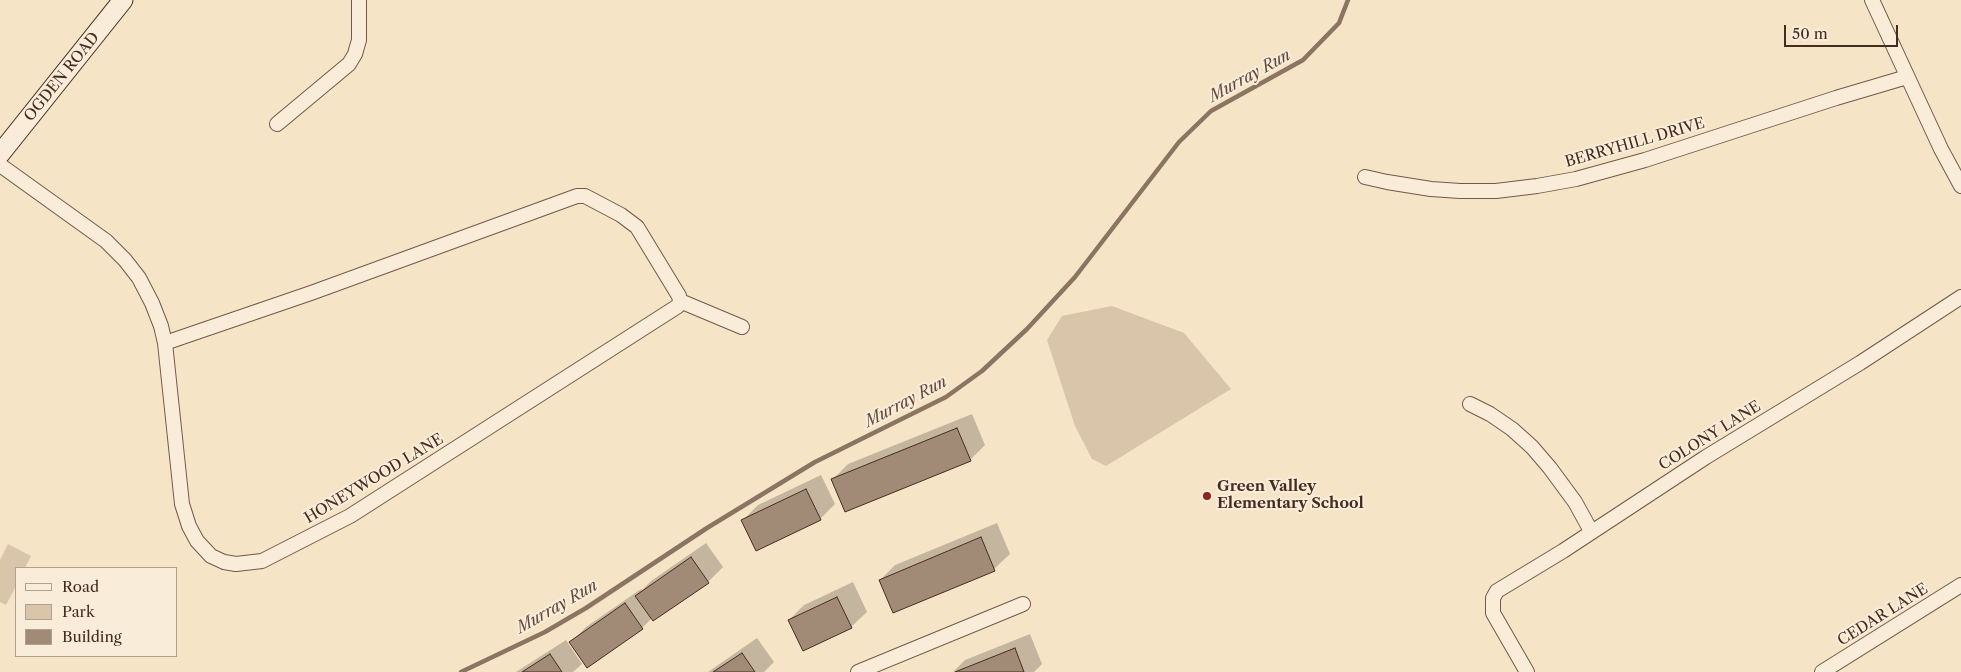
<!DOCTYPE html>
<html>
<head>
<meta charset="utf-8">
<style>
  body { margin:0 }
  #map { position:relative; width:1961px; height:672px; overflow:hidden; background:#f6e4c6; font-family:"Libre Caslon Text",serif }
  canvas { display:block }
  .legend { position:absolute; left:15px; top:567px; width:162px; height:90px; box-sizing:border-box; background:#f9edda; border:1px solid #b19f90; margin:0; padding:6px 9px; list-style:none; font-size:15px; color:#462b20 }
  .legend li { display:flex; align-items:center; gap:10px; height:25px }
  .legend b { width:25px; border:1px solid #b19f90 }
  .scale { position:absolute; left:1784px; top:25px; width:114px; height:22px; box-sizing:border-box; border:2px solid #462b20; border-top:0; padding-left:6px; font-size:15px; line-height:18px; white-space:nowrap; color:#462b20; -webkit-text-stroke:4px #f9edda; paint-order:stroke }
</style>
</head>
<body>
<div id="map">
<canvas width="1961" height="672"></canvas>
<ul class="legend">
<li><b style="height:6px;background:#f9edda"></b>Road</li>
<li><b style="height:14px;background:#d8c5aa"></b>Park</li>
<li><b style="height:14px;background:#a28b76"></b>Building</li>
</ul>
<div class="scale">50 m</div>
</div>
<script>
const g = document.querySelector('canvas').getContext('2d');
g.lineJoin = 'round';
function fill(path, color) {
  g.fillStyle = color;
  g.fill(path, 'evenodd');
}
function shape(rows) {
  const path = new Path2D();
  for (const r of rows) {
    path.moveTo(r[0], r[1]);
    for (let i = 2; i < r.length; i += 2) path.lineTo(r[i], r[i + 1]);
  }
  return path;
}
function trace(path, color, width, dash) {
  g.strokeStyle = color;
  g.lineWidth = width;
  g.lineCap = dash ? 'butt' : 'round';
  g.setLineDash(dash || []);
  g.stroke(path);
}
function write(font, color, halo, rows, align = 'center') {
  g.font = font + ' "Libre Caslon Text",serif';
  g.lineWidth = 4;
  g.setLineDash([]);
  g.textBaseline = 'middle';
  g.strokeStyle = halo;
  g.fillStyle = color;
  for (const [text, x, y, turn = 0] of rows) {
    g.save();
    g.translate(x, y);
    g.rotate((+turn || 0) * Math.PI / 180);
    g.textAlign = isNaN(turn) ? turn : align;
    if (halo) g.strokeText(text, 0, 0);
    g.fillText(text, 0, 0);
    g.restore();
  }
}
fill(shape([
  [1112,306,1184,333,1231,389,1106,466,1092,459,1075,426,1047,340,1062,316],
  [8,544,31,556,25,568,16,568,16,586,6,605,0,602,0,560]
]), '#d8c5aa');
fill(shape([
  [972,414,985,445,970,460,833,479,848,464],
  [821,475,835,504,820,519,743,520,758,505],
  [997,523,1010,554,994,569,894,611,880,580,895,565],
  [706,543,723,567,708,582,652,618,642,628,571,642,586,627,641,589,642,590,651,581],
  [853,582,867,612,851,627,803,649,789,620,804,605],
  [1030,634,1042,664,1034,672,953,672,965,660],
  [757,638,774,662,764,672,708,672],
  [566,640,582,664,573,672,516,672]
]), '#0003');
trace(shape([
  [461,672,545,632,586,608,707,528,815,462,946,397,982,371,1027,329,1075,277,1179,142,1211,111,1303,60,1339,23,1348,0]
]), '#8c7462', 4.5);
const building = shape([
  [957,428,971,461,845,512,831,479,957,428],
  [806,489,821,520,756,551,741,520,806,489],
  [981,537,995,571,893,613,879,580,981,537],
  [691,557,709,583,653,621,635,596,691,557],
  [837,597,852,628,803,651,788,620,837,597],
  [625,603,643,629,587,668,569,642,625,603],
  [1015,648,1024,672,955,672,1015,648],
  [742,653,755,672,713,672,742,653],
  [550,654,562,672,522,672,550,654]
]);
fill(building, '#a28b76');
trace(building, '#462b20', 1);
const street = shape([
  [1872,0,1941,149,1961,186],
  [277,124,349,64,355,54,359,40,359,0],
  [0,165,106,241,125,260,139,278,152,303,161,326,165,343,182,504,189,526,197,541,211,556,224,562,236,564,262,561,350,516,678,306,680,301,679,296,637,227,621,215,585,196,577,196,311,293,165,343],
  [1365,177,1387,182,1431,189,1460,191,1496,191,1537,186,1576,179,1645,160,1836,98,1907,77],
  [680,301,742,327],
  [1470,404,1490,414,1512,429,1532,447,1550,468,1575,502,1591,531],
  [858,672,1023,604],
  [1527,672,1493,613,1493,598,1497,591,1563,551,1706,457,1860,363,1961,297],
  [1822,672,1961,585]
]);
const secondary = shape([
  [0,154,123,0]
]);
trace(street, '#72594a', 16);
trace(secondary, '#462b20', 21);
trace(street, '#f9edda', 14);
trace(secondary, '#f9edda', 19);
for (const [x, y, r, color] of [
  [1207,496,5,"#8f2418"]
]) {
  const dot = new Path2D();
  dot.arc(x, y, r, 0, 2 * Math.PI);
  g.fillStyle = color;
  g.fill(dot);
  trace(dot, '#f9edda', 2);
}
write('15px', '#462b20', '#f9edda', [
  ["OGDEN ROAD",62,77,-51],
  ["BERRYHILL DRIVE",1635,143,-16],
  ["COLONY LANE",1710,436,-32],
  ["HONEYWOOD LANE",374,479,-31],
  ["CEDAR LANE",1883,615,-32]
]);
write('bold 15px', '#462b20', '#f9edda', [
  ["Green Valley",1217,487],
  ["Elementary School",1217,504]
], 'left');
write('italic 16px', '#634a3c', '#f9edda', [
  ["Murray Run",1250,76,-29],
  ["Murray Run",906,402,-28],
  ["Murray Run",557,607,-30]
]);
</script>
</body>
</html>
